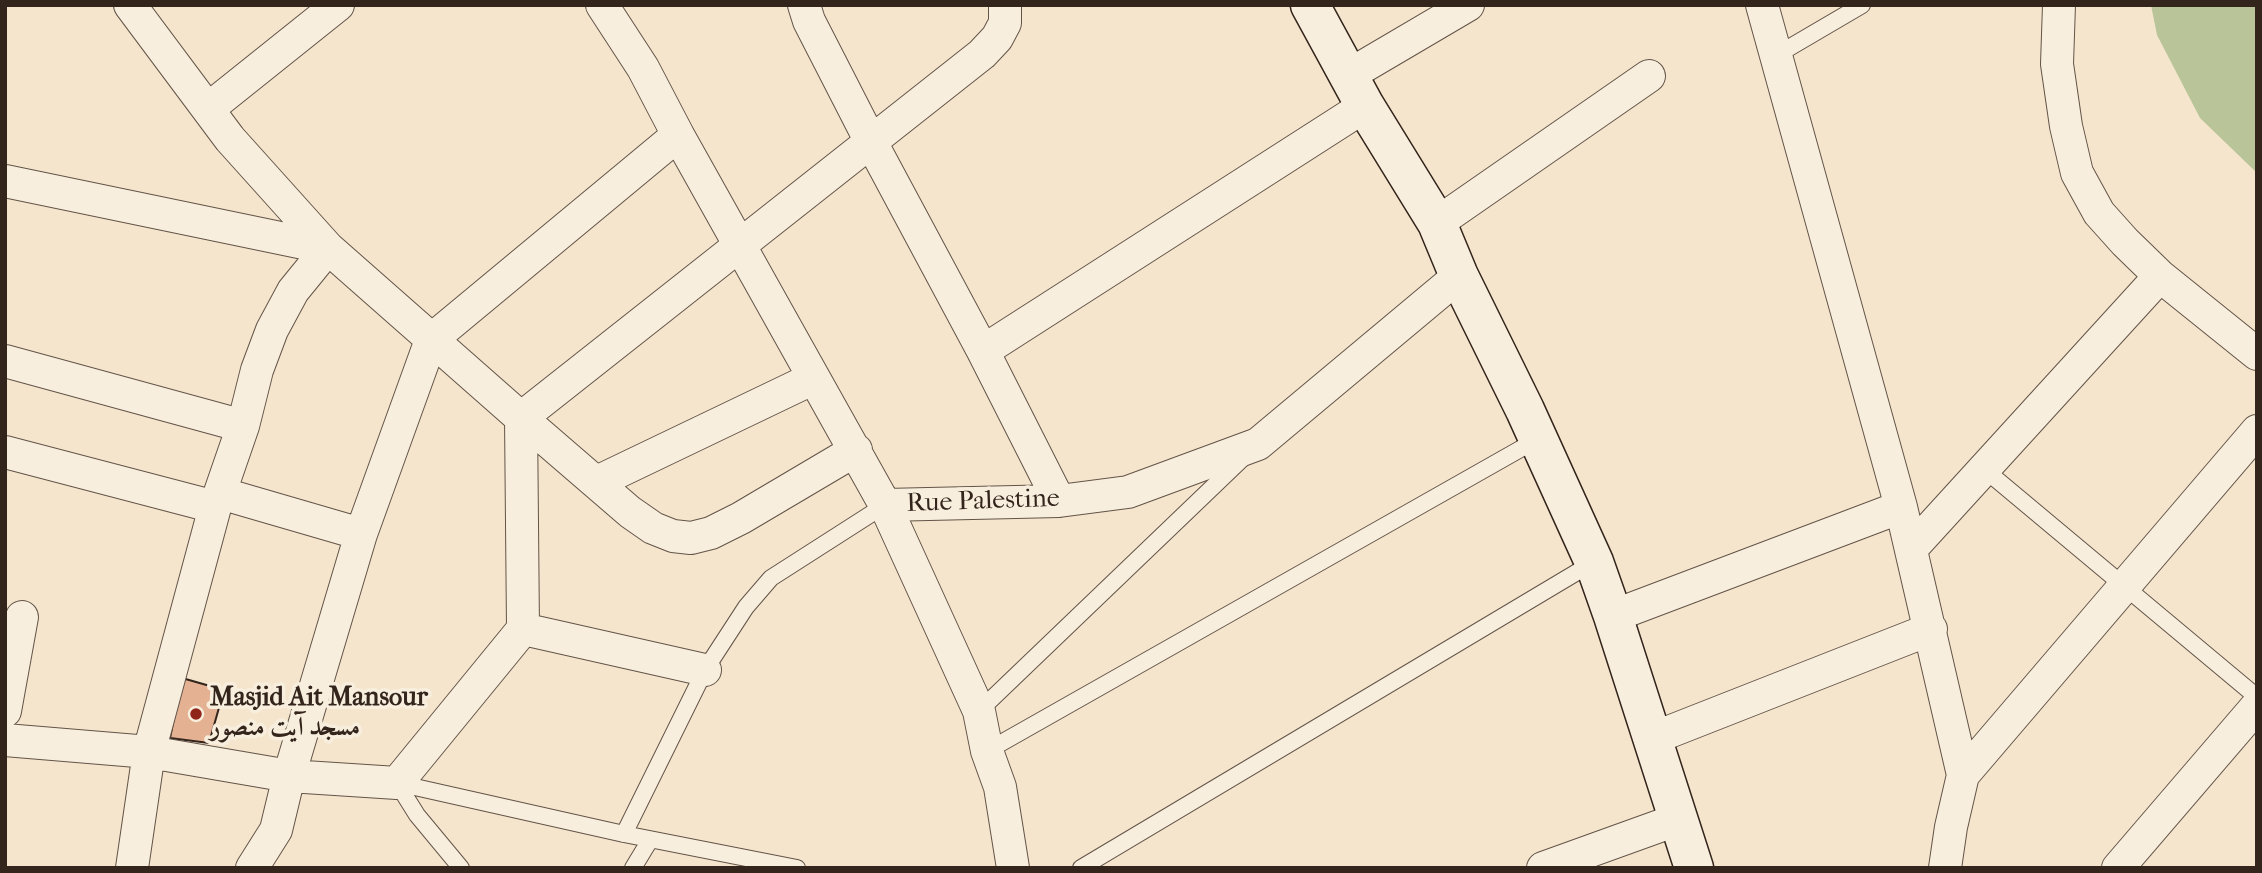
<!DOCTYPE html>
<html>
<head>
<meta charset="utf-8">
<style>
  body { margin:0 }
  #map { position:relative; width:2262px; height:873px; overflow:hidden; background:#f4e5cc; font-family:"IM FELL French Canon",serif }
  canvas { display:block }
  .frame { position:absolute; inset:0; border:7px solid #33241c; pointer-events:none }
</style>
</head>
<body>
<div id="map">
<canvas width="2262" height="873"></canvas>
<div class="frame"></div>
</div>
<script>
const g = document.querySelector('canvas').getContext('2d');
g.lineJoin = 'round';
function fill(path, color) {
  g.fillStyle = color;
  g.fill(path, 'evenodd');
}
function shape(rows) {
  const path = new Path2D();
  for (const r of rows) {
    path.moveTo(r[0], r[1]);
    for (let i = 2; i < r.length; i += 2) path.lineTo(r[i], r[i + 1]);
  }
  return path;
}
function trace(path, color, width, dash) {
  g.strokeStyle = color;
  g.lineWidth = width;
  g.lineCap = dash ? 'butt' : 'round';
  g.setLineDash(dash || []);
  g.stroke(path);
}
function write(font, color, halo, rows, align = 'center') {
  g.font = font + ' "IM FELL French Canon",Amiri,serif';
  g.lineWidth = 7;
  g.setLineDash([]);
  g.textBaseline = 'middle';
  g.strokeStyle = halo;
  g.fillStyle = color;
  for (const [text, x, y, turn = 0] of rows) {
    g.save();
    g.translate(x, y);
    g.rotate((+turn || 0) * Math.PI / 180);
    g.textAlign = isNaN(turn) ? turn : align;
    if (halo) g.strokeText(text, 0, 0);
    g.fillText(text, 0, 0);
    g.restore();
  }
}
fill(shape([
  [2151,5,2257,5,2257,173,2200,118,2157,35]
]), '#b9c599');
const building = shape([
  [182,678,224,690,209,743,170,738,182,678]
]);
fill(building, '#e4b292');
trace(building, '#33241c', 2);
const lane = shape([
  [1775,56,1862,5],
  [1984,469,2257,697],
  [979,711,1243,458],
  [987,751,1538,439],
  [397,783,624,834,797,868],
  [397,783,417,815,461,868],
  [624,834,705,670,746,607,771,578,885,505],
  [633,868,650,840],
  [1081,868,1594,562]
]);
const street = shape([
  [130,5,230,139,328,248,521,418,630,512,653,528,673,536,691,538,711,533,741,518,856,450],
  [602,5,643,68,678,135,885,505,1059,501,1128,492,1258,444,1459,276],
  [804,5,809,21,871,142,983,351,1059,501],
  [1762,5,1901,507,1963,775,1951,827,1945,868],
  [2059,5,2057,64,2066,126,2077,173,2099,213,2125,242,2160,276,2257,354],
  [1349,75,1468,5],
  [208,109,338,5],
  [5,181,328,248,293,291,272,330,257,370,243,426,215,507,149,752,132,868],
  [1437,223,1649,76],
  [983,351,1365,106],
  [5,361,243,426],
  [5,452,215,507],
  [597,482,814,378],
  [220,493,361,534],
  [885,505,979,711,987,751,1000,787,1013,868],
  [1911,549,2160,276],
  [1613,616,1901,507],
  [523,629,705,670],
  [5,711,22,617],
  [1651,739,1931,629],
  [5,740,149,752,289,776,397,783,523,629,521,418,982,54,997,38,1005,23,1005,5],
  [1963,775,2257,431],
  [252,868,276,830,289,776,361,534,431,340,678,135],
  [1543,868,1679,819],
  [2118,868,2257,706]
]);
const secondary = shape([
  [1310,5,1365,106,1437,223,1459,276,1525,410,1594,562,1613,616,1694,868]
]);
trace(lane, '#635448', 18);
trace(street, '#635448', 34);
trace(secondary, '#33241c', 41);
trace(lane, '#f8eede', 16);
trace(street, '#f8eede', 32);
trace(secondary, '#f8eede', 38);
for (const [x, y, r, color] of [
  [196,714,7,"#8f2418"]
]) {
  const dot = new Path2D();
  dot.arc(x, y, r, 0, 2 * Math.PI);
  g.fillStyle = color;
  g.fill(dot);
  trace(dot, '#f8eede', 2.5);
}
write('26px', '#33241c', '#f8eede', [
  ["Rue Palestine",983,502,-2]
]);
write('bold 26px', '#33241c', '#f8eede', [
  ["Masjid Ait Mansour",210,699],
  ["مسجد آيت منصور",210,729]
], 'left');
</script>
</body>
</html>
